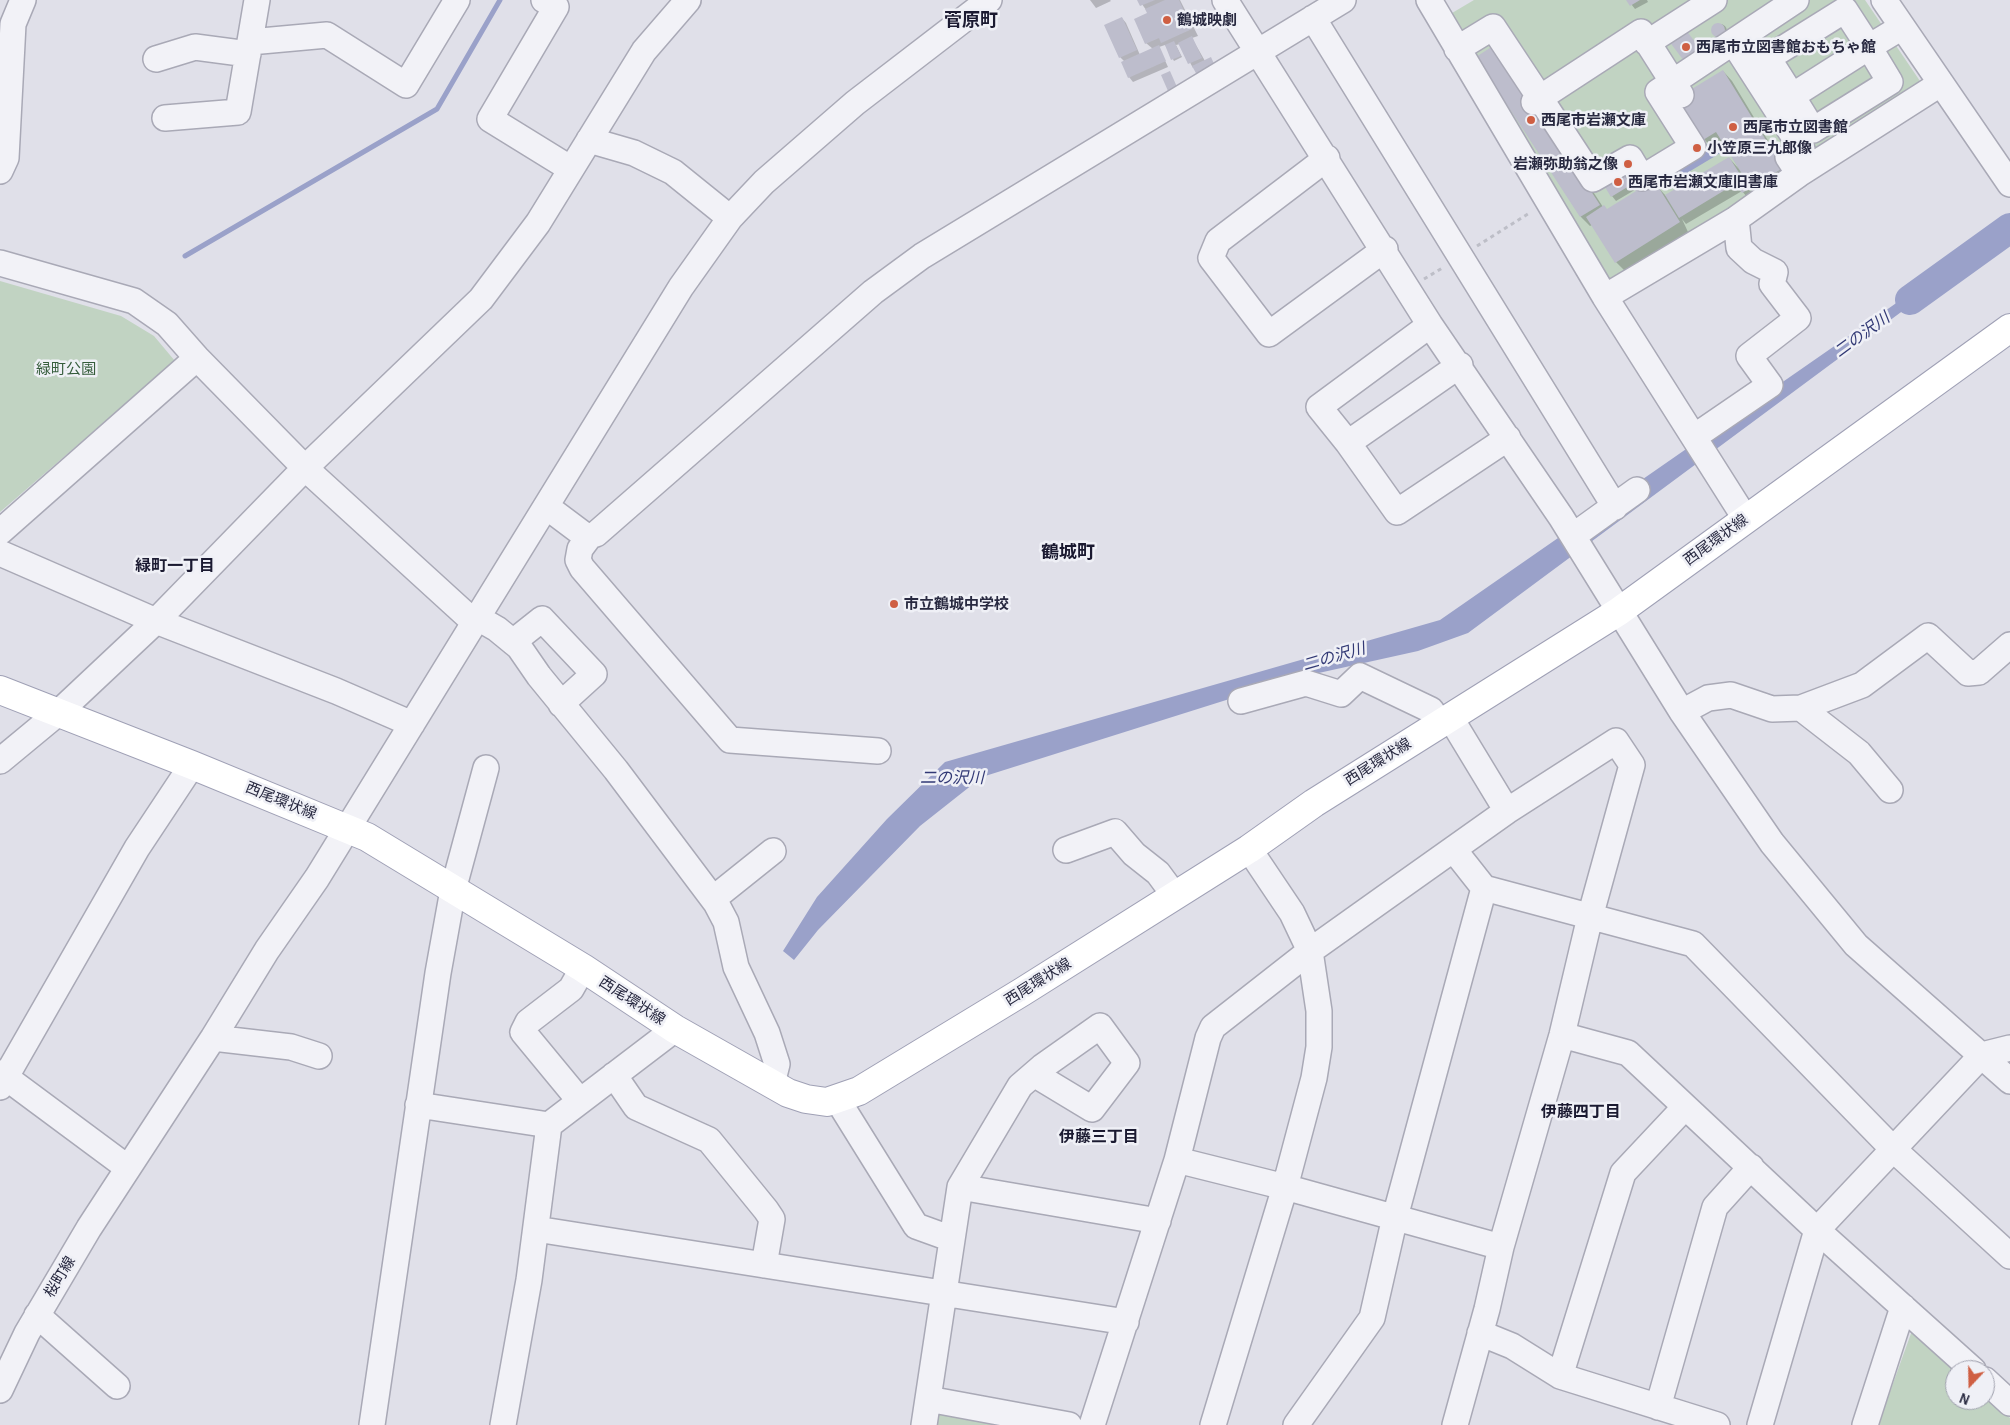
<!DOCTYPE html>
<html>
<head>
<meta charset="utf-8">
<style>
  body { margin:0 }
  #map { position:relative; width:2010px; height:1425px; overflow:hidden; background:#e0e0e9; font-family:"Alegreya Sans",sans-serif }
  canvas { display:block }
  .north { position:absolute; left:1945px; top:1360px; width:50px; height:50px; box-sizing:border-box; background:#eff0f6; border:1px solid #9fa0ad; border-radius:50%; rotate:201deg; font-size:14px; font-weight:700; line-height:20px; text-align:center; color:#282940 }
  .north::after { content:''; display:block; margin:auto; width:18px; height:22px; background:#cf5f43; clip-path:polygon(50% 0,100% 100%,50% 72%,0 100%) }
</style>
</head>
<body>
<div id="map">
<canvas width="2010" height="1425"></canvas>
<div class="north">N</div>
</div>
<script>
const g = document.querySelector('canvas').getContext('2d');
g.lineJoin = 'round';
function fill(path, color) {
  g.fillStyle = color;
  g.fill(path, 'evenodd');
}
function shape(rows) {
  const path = new Path2D();
  for (const r of rows) {
    if (r.length === 3) {
      path.moveTo(r[0] + r[2], r[1]);
      path.arc(r[0], r[1], r[2], 0, 2 * Math.PI);
      continue;
    }
    path.moveTo(r[0], r[1]);
    for (let i = 2; i < r.length; i += 2) path.lineTo(r[i], r[i + 1]);
  }
  return path;
}
function trace(path, color, width, dash) {
  g.strokeStyle = color;
  g.lineWidth = width;
  g.lineCap = dash ? 'butt' : 'round';
  g.setLineDash(dash || []);
  g.stroke(path);
}
function write(font, color, halo, rows, align = 'center') {
  g.font = font + ' "Alegreya Sans","Noto Sans JP",sans-serif';
  g.lineWidth = 5;
  g.setLineDash([]);
  g.textBaseline = 'middle';
  g.strokeStyle = halo;
  g.fillStyle = color;
  for (const [text, x, y, turn = 0] of rows) {
    g.save();
    g.translate(x, y);
    g.rotate((+turn || 0) * Math.PI / 180);
    g.textAlign = isNaN(turn) ? turn : align;
    if (halo) g.strokeText(text, 0, 0);
    g.fillText(text, 0, 0);
    g.restore();
  }
}
fill(shape([
  [1474,0,1865,0,1922,84,1610,287,1447,16],
  [0,281,121,316,154,336,175,361,0,512],
  [1913,1328,1955,1370,1955,1400,1985,1400,1985,1395,2010,1418,2010,1425,1878,1425],
  [928,1407,1017,1425,925,1425]
]), '#c1d3c2');
fill(shape([
  [1715,139,1722,152,1672,182,1664,170],
  [1941,272,1943,281,1468,633,1418,651,1296,678,982,777,920,826,818,930,794,960,783,951,817,897,887,819,945,762,1440,620]
]), '#9aa1c9');
fill(shape([
  [1090,0,1110,0,1111,1,1096,8],
  [1139,0,1180,0,1198,36,1192,38,1205,61,1193,68,1180,44,1176,45,1182,57,1174,61,1165,45,1159,47,1168,67,1133,82,1129,77,1125,62,1120,57,1122,18,1126,23,1140,55,1153,49,1146,43,1149,14],
  [1628,0,1647,0,1648,2,1635,9],
  [1720,31,7],
  [1505,55,1603,207,1607,210,1653,182,1666,196,1729,158,1739,169,1724,142,1713,149,1704,139,1723,71,1732,81,1787,172,1747,197,1742,191,1686,224,1682,219,1688,232,1625,271,1616,262,1592,225,1590,226,1581,217,1478,57],
  [1744,174,1749,183,1747,184,1742,175],
  [1629,174,1638,188,1616,201,1612,196]
]), '#0003');
trace(shape([
  [185,256,437,109,500,0]
]), '#9aa1c9', 5);
trace(shape([
  [1910,300,2010,228]
]), '#9aa1c9', 30);
fill(shape([
  [1137,0,1155,0,1140,6],
  [1165,0,1179,0,1192,29,1161,43,1159,38,1145,44,1134,19,1147,13,1145,9],
  [1626,0,1640,0,1630,6],
  [1122,17,1137,50,1119,58,1104,25],
  [1718,30,7],
  [1685,29,1703,52,1687,65,1669,41],
  [1192,36,1202,58,1188,64,1178,43],
  [1174,41,1181,56,1171,60,1165,45],
  [1496,44,1600,205,1580,217,1476,57],
  [1159,45,1166,61,1128,78,1121,62],
  [1211,57,1215,66,1197,75,1192,66],
  [1723,70,1783,168,1742,193,1738,188,1747,182,1716,132,1703,140,1677,98],
  [1170,71,1177,87,1168,91,1161,75],
  [1729,157,1743,179,1679,218,1665,195],
  [1625,168,1634,183,1611,197,1602,182],
  [1654,180,1680,222,1615,263,1586,217,1604,205,1607,209]
]), '#bdbdcc');
const minor = shape([
  [544,0,556,7,490,119,571,169],
  [1225,0,1430,325,1561,517,1682,712,1772,843,1856,945,2010,1081],
  [1429,0,1605,297,1745,518],
  [1796,0,1733,42,1802,149,1788,157,1799,174],
  [1884,0,2010,184],
  [1313,18,1615,507],
  [250,42,327,35,406,85,457,0],
  [1647,43,1714,0],
  [1457,49,1493,27,1540,98,1641,32,1681,95],
  [156,59,195,47,248,54],
  [1792,96,1813,130,1890,82,1869,47,1845,10,1768,58,1792,96,1869,47,1902,27],
  [1534,102,1540,98,1593,179,1630,158,1642,178,1693,147,1658,92,1733,42],
  [165,118,238,112,257,0],
  [589,140,634,153,673,172,730,218],
  [1327,158,1218,241,1211,258,1269,334,1385,249],
  [0,171,6,158,13,24,23,0],
  [0,263,134,301,167,324,197,358,305,468,475,623],
  [1605,297,1736,219,1799,174,1940,84],
  [1460,365,1348,443,1397,512,1508,438],
  [1694,437,1770,385,1749,356,1798,318,1772,284,1775,272,1753,261,1739,248,1736,219],
  [1348,443,1319,407,1430,325],
  [547,507,587,537,596,534,873,292,922,256,1343,0],
  [0,532,197,358],
  [1573,536,1637,490],
  [589,537,580,549,578,560,582,568,730,740,878,751],
  [0,553,156,621,336,691,412,724],
  [478,618,497,629,519,647,539,676,616,770,716,903,726,922,736,967,767,1033,777,1064,772,1084],
  [513,642,542,619,594,674,561,704],
  [1241,701,1306,683,1341,694,1360,676,1431,710,1440,723],
  [1801,708,1862,685,1928,636,1968,673,1979,672,2010,645],
  [1682,712,1708,698,1731,695,1772,709,1801,708,1859,753,1890,790],
  [1450,717,1507,811],
  [0,761,58,713,156,621,305,468,481,299,538,223,644,51,688,0],
  [1066,850,1115,832,1134,854,1158,873,1175,896],
  [1454,850,1484,888,1693,944,1893,1149,2010,1256],
  [713,899,773,851],
  [1562,1035,1628,1053,1817,1230,1973,1370],
  [213,1038,291,1047,319,1056],
  [0,1073,128,1168],
  [614,1075,636,1107,709,1140,766,1210,772,1219,764,1265],
  [0,1087,137,848,192,765],
  [837,1099,916,1226,952,1239],
  [580,1101,523,1032,528,1022,571,989,583,968],
  [418,1105,549,1125],
  [1177,1160,1285,1187,1501,1247],
  [960,1187,1158,1221],
  [536,1229,1126,1322],
  [37,1315,117,1386],
  [1480,1333,1512,1346,1560,1376,1717,1425],
  [1560,1376,1623,1173,1685,1107],
  [1985,1380,2010,1403],
  [0,1390,27,1333,89,1228,213,1038,267,950,317,878,681,287,730,218,764,182,855,103,989,0],
  [928,1399,1069,1425],
  [1658,1407,1715,1207,1751,1167],
  [372,1425,438,973,453,890,486,768],
  [503,1425,529,1280,549,1125,675,1029],
  [924,1425,960,1187,1020,1086,1042,1067,1100,1026,1127,1063,1092,1109,1034,1074],
  [1092,1425,1177,1160,1208,1038,1213,1027,1310,951,1383,899,1507,811,1616,741,1632,765,1590,917,1562,1035,1501,1247,1487,1309,1455,1425],
  [1213,1425,1285,1187,1314,1078,1319,1047,1319,1011,1310,951,1292,913,1249,849],
  [1296,1425,1372,1318,1395,1217,1484,888],
  [1760,1425,1817,1230,1982,1055,2010,1048],
  [1865,1425,1903,1307]
]);
const major = shape([
  [0,690,192,765,367,837,583,968,675,1029,788,1093,806,1099,827,1102,859,1091,1022,992,1249,849,1314,803,1618,612,2010,328]
]);
trace(minor, '#a9a9b6', 28);
trace(major, '#9fa0b5', 30);
trace(shape([
  [1477,246,1531,212],
  [1424,279,1444,267]
]), '#bdbec7', 3, [4, 4]);
trace(minor, '#f2f2f7', 25);
trace(major, '#fff', 28);
for (const [x, y, r, color] of [
  [1167,20,5,"#cf5f43"],
  [1686,47,5,"#cf5f43"],
  [1531,120,5,"#cf5f43"],
  [1733,127,5,"#cf5f43"],
  [1697,148,5,"#cf5f43"],
  [1628,164,5,"#cf5f43"],
  [1618,182,5,"#cf5f43"],
  [894,604,5,"#cf5f43"]
]) {
  const dot = new Path2D();
  dot.arc(x, y, r, 0, 2 * Math.PI);
  g.fillStyle = color;
  g.fill(dot);
  trace(dot, '#eff0f6', 2);
}
write('bold 15px', '#282940', '#eff0f6', [
  ["鶴城映劇",1177,20],
  ["西尾市立図書館おもちゃ館",1696,47],
  ["西尾市岩瀬文庫",1541,120],
  ["西尾市立図書館",1743,127],
  ["小笠原三九郎像",1707,148],
  ["岩瀬弥助翁之像",1618,164,"right"],
  ["西尾市岩瀬文庫旧書庫",1628,182],
  ["市立鶴城中学校",904,604]
], 'left');
write('15px', '#355c3b', '#eff0f6', [
  ["緑町公園",66,369]
]);
write('15px', '#282940', '#eff0f6', [
  ["西尾環状線",1716,540,-36],
  ["西尾環状線",1378,762,-32],
  ["西尾環状線",281,801,22],
  ["西尾環状線",1038,982,-32],
  ["西尾環状線",632,1001,33],
  ["桜町線",60,1277,-59]
]);
write('italic 16px', '#323975', '#eff0f6', [
  ["二の沢川",1862,335,-36],
  ["二の沢川",1334,657,-16],
  ["二の沢川",952,778]
]);
write('bold 16px', '#1b1a31', '#eff0f6', [
  ["緑町一丁目",175,566],
  ["伊藤四丁目",1581,1112],
  ["伊藤三丁目",1099,1137]
]);
write('bold 18px', '#1b1a31', '#eff0f6', [
  ["菅原町",971,21],
  ["鶴城町",1068,553]
]);
</script>
</body>
</html>
